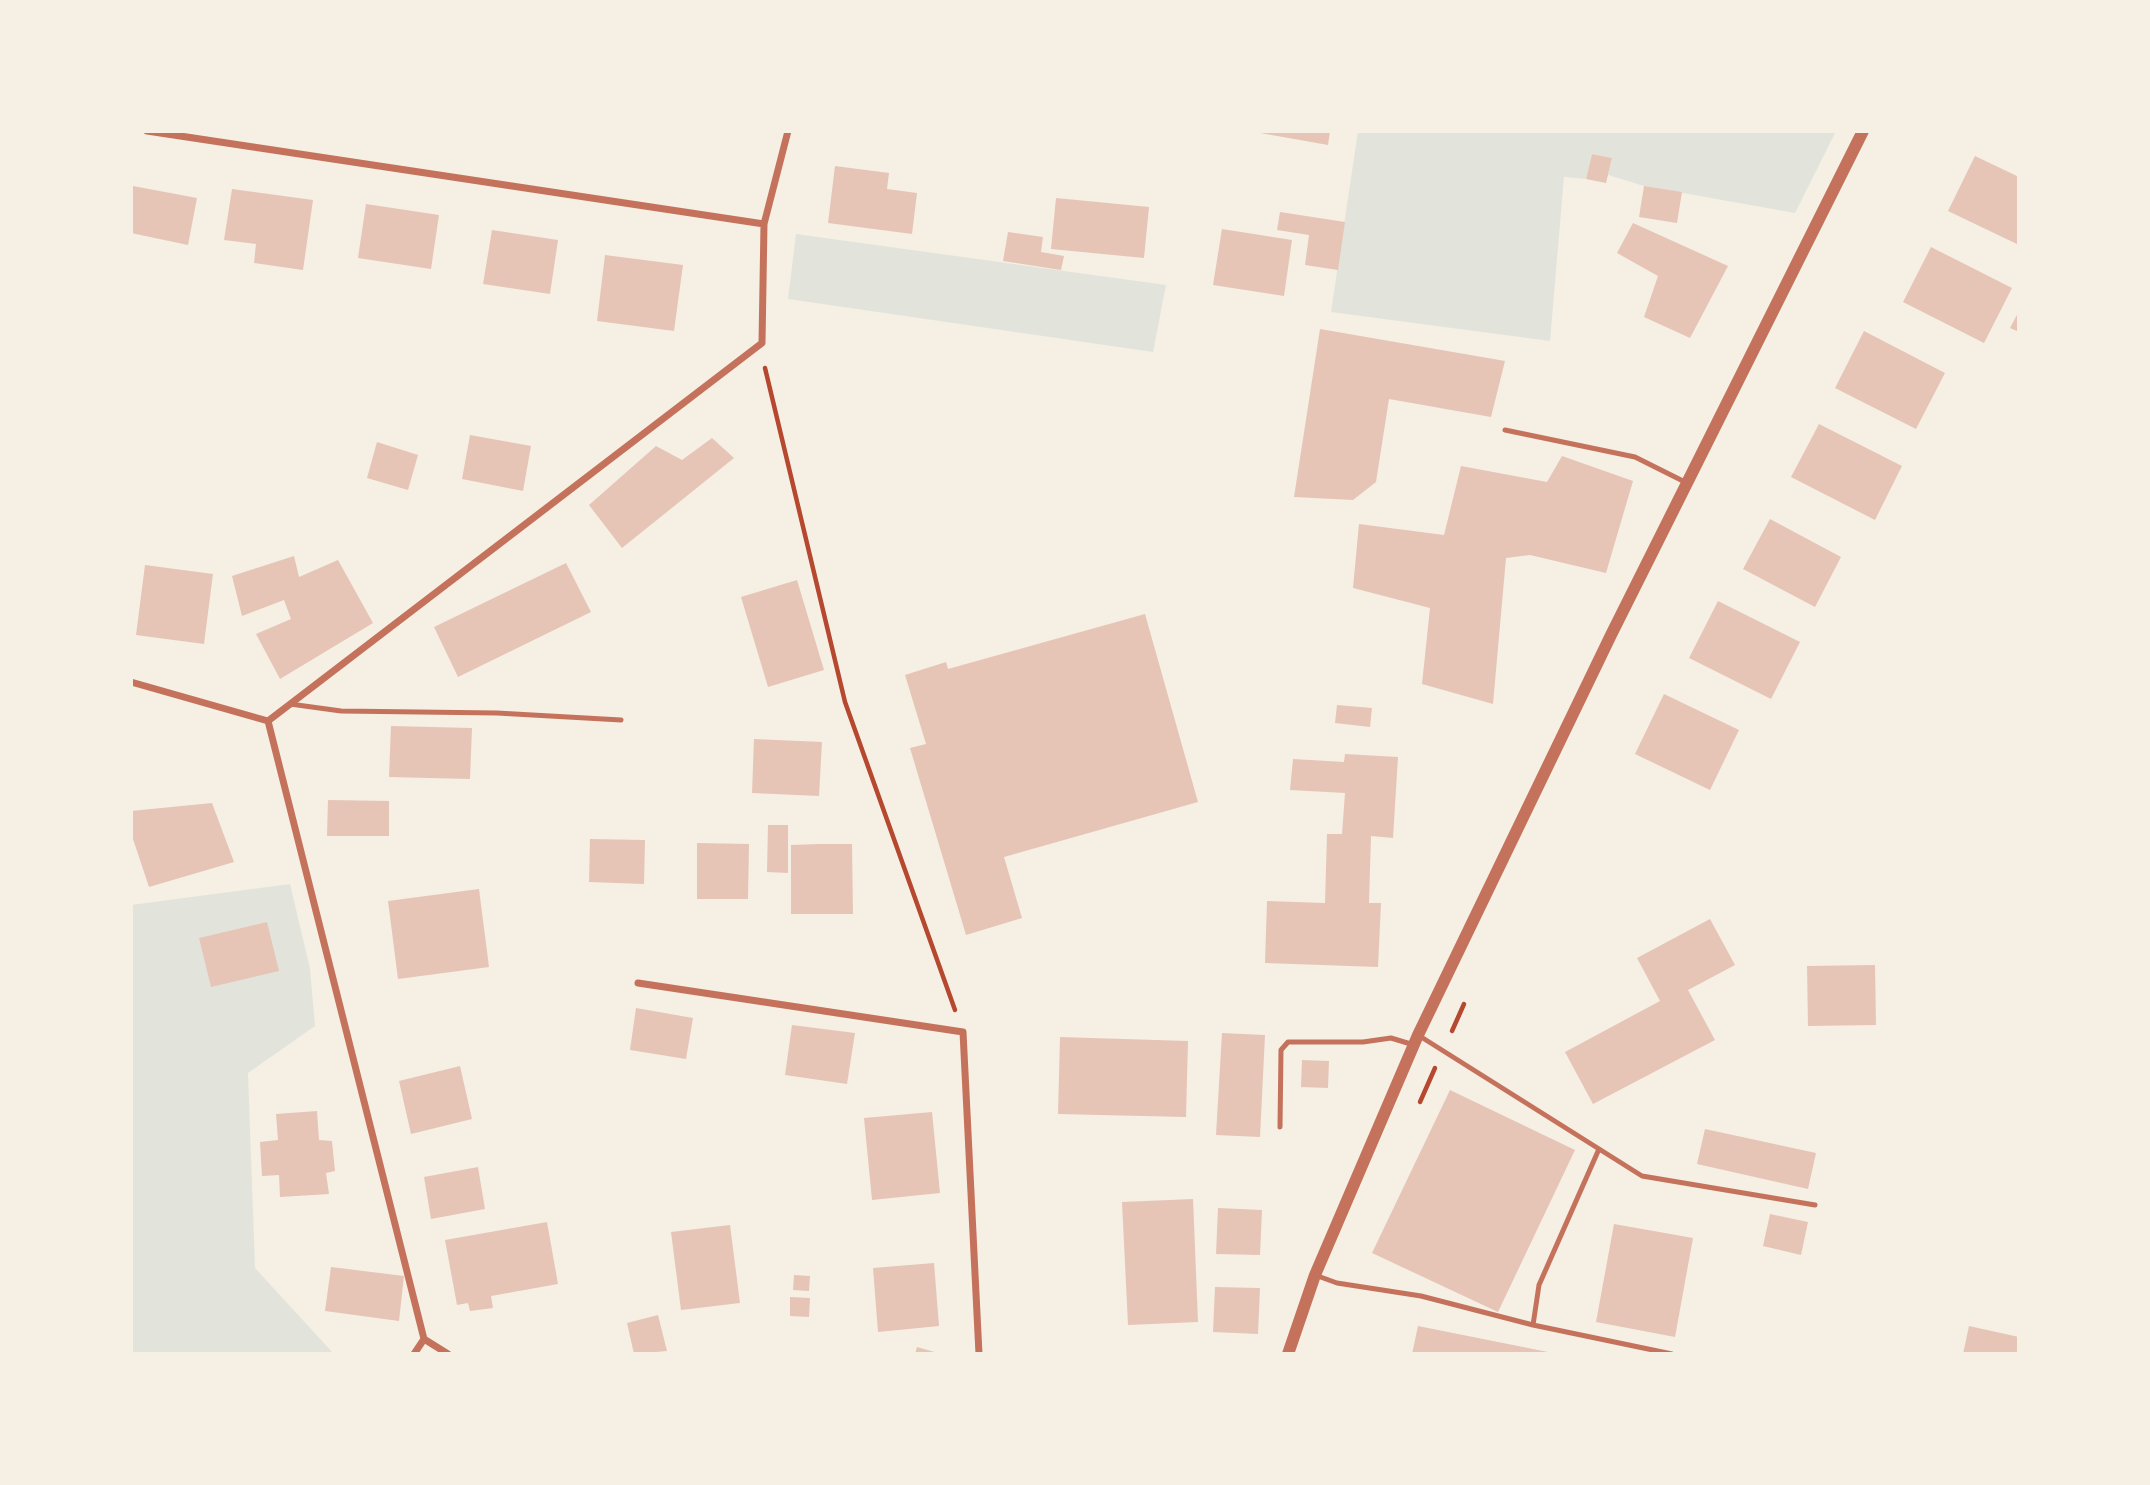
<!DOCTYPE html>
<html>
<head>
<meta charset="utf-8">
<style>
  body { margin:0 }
  #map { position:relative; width:2150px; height:1485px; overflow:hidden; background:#f6efe4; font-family:Merriweather,serif }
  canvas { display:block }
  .frame { position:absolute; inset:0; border:133px solid #f6efe4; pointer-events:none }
</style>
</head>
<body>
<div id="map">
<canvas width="2150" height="1485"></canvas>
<div class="frame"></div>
</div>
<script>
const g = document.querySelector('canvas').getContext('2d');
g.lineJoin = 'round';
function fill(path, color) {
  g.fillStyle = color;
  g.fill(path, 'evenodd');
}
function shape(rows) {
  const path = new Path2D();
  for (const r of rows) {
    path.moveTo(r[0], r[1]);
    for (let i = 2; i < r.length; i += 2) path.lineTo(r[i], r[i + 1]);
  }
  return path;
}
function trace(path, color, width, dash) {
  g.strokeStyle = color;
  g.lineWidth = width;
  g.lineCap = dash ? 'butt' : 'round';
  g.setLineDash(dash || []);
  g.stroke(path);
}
fill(shape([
  [1358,131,1836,131,1795,213,1644,186,1608,175,1612,158,1592,154,1586,179,1564,177,1550,341,1331,312],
  [796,234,1166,285,1153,352,788,299],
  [290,884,310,969,315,1026,248,1073,255,1268,334,1354,131,1354,131,905]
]), '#e2e4dc');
fill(shape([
  [1249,131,1330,131,1328,145],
  [1592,154,1612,158,1606,183,1586,179],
  [1975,156,2019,177,2019,245,1948,211],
  [835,166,889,173,887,189,917,193,912,234,828,223],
  [133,186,197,198,188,245,131,233],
  [1644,186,1682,192,1677,223,1639,217],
  [232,189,313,200,303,270,254,263,256,244,224,240],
  [1056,198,1149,207,1144,258,1051,249],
  [366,204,439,215,431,269,358,258],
  [1280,212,1345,222,1338,270,1305,265,1309,235,1277,230],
  [1633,223,1728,266,1690,338,1644,317,1658,276,1617,253],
  [1222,229,1292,240,1284,296,1213,285],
  [492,230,558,240,550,294,483,284],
  [1008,232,1043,237,1041,252,1064,256,1061,270,1003,261],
  [1931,247,2012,288,1984,343,1903,302],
  [605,255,683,265,674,331,597,321],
  [2019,311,2019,332,2010,328],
  [1320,329,1505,361,1491,417,1389,399,1376,482,1353,500,1294,497],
  [1864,331,1945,373,1916,429,1835,388],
  [1819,424,1902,466,1875,520,1791,477],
  [470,435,531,446,523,491,462,479],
  [712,438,734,458,622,548,589,505,656,446,682,460],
  [377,442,418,455,408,490,367,478],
  [1562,456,1633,481,1606,573,1530,555,1506,558,1493,704,1422,684,1430,608,1353,588,1359,524,1444,535,1461,466,1547,482],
  [1770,519,1841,557,1815,607,1743,569],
  [294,556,299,577,338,560,373,623,280,679,256,634,291,619,284,600,242,616,232,576],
  [566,563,591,612,458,677,434,627],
  [145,565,213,574,204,644,136,635],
  [797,580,824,670,768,687,741,597],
  [1718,601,1800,642,1771,699,1689,658],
  [1145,614,1198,802,1004,857,1022,918,966,935,910,748,926,744,905,675,946,662,948,669],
  [1664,694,1739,730,1710,790,1635,754],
  [1337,705,1372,708,1370,727,1335,723],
  [391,726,472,728,470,779,389,777],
  [754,739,822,742,819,796,752,793],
  [1345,754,1398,757,1393,838,1371,836,1369,903,1381,903,1378,967,1265,963,1267,901,1325,903,1327,834,1342,834,1345,793,1290,790,1293,759,1344,762],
  [328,800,389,801,389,836,327,836],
  [212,803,234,862,149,887,131,833,131,811],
  [768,825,788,825,788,873,767,872],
  [590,839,645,840,644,884,589,882],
  [697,843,749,844,748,899,697,899],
  [819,844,852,844,853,914,791,914,791,845],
  [479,889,489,967,398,979,388,901],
  [1710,919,1735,965,1688,990,1715,1040,1593,1104,1565,1052,1660,1001,1637,958],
  [267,922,279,971,211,987,199,938],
  [1875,965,1876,1025,1808,1026,1807,966],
  [636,1008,693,1018,686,1059,630,1050],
  [792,1025,855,1033,847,1084,785,1075],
  [1222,1033,1265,1035,1260,1137,1216,1135],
  [1060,1037,1188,1041,1186,1117,1058,1114],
  [1302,1060,1329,1061,1328,1088,1301,1087],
  [460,1066,472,1119,411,1134,399,1081],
  [1450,1090,1575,1150,1498,1312,1372,1253],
  [317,1111,319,1140,332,1141,335,1171,326,1173,329,1194,280,1197,279,1175,262,1176,260,1142,278,1140,276,1114],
  [932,1112,940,1193,872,1200,864,1118],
  [1705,1129,1816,1153,1808,1189,1697,1164],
  [478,1167,485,1209,431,1219,424,1177],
  [1193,1199,1198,1322,1128,1325,1122,1202],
  [1218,1208,1262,1210,1260,1255,1216,1254],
  [1770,1214,1808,1222,1801,1255,1763,1246],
  [547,1222,558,1284,491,1296,493,1308,470,1311,468,1303,457,1305,445,1240],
  [1614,1224,1693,1238,1675,1337,1596,1322],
  [730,1225,740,1303,681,1310,671,1232],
  [934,1263,939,1326,878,1332,873,1268],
  [331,1267,404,1276,399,1321,325,1311],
  [794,1275,810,1276,809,1291,793,1290],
  [1215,1287,1260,1288,1258,1334,1213,1332],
  [790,1297,810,1298,809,1317,790,1316],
  [658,1315,667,1351,634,1354,627,1323],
  [1418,1326,1553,1353,1553,1354,1412,1354],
  [1969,1326,2019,1337,2019,1354,1963,1354],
  [917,1347,938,1353,938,1354,915,1354]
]), '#e6c5b7');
trace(shape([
  [765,368,845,702,955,1010],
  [1452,1031,1464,1004],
  [1420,1102,1435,1068]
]), '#b5482f', 4.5);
trace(shape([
  [1505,430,1635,457,1687,483],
  [290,704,341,711,497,713,621,720],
  [1418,1035,1642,1176,1815,1205],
  [1280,1127,1281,1050,1288,1042,1363,1042,1391,1038,1414,1045],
  [1315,1275,1337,1283,1421,1296,1533,1325,1672,1354],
  [1533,1325,1539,1285,1599,1149]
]), '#c5725c', 5);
trace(shape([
  [147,131,764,224],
  [131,682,268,721,424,1339,448,1354],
  [268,721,762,343,764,224,788,131],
  [638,983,963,1032,979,1354],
  [414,1354,424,1339]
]), '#c5725c', 7);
trace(shape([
  [1288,1354,1315,1275,1418,1035,1611,635,1863,131]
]), '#c5725c', 12);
</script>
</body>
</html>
